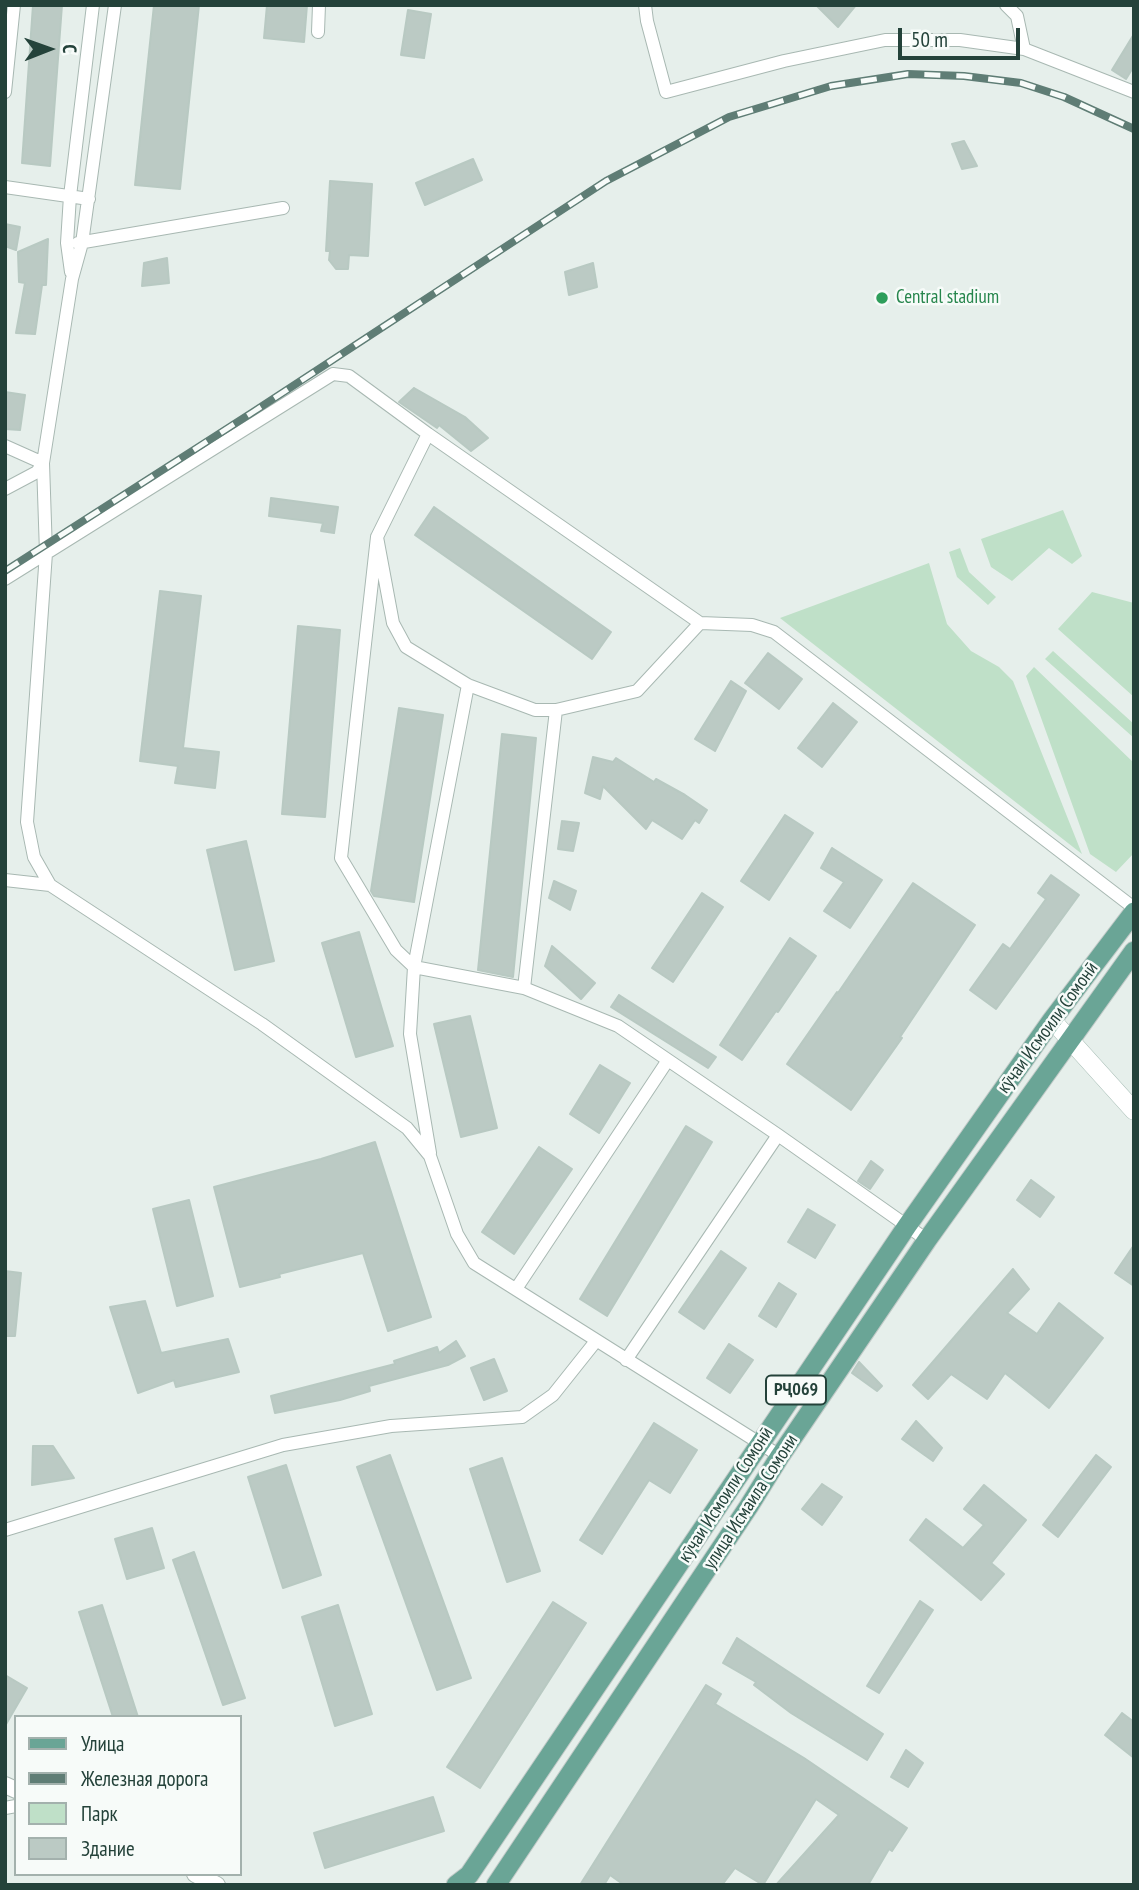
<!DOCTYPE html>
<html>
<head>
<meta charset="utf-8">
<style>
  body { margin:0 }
  #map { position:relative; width:1139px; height:1890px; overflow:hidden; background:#e6efeb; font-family:"PT Sans Narrow",sans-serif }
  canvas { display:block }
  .frame { position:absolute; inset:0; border:7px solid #24423a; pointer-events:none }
  .legend { position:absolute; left:14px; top:1715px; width:228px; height:161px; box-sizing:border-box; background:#f7fbf9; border:2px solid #a3b1ad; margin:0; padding:9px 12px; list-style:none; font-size:21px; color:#24423a }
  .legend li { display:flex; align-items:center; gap:14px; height:35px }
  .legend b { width:35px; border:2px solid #a3b1ad }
  .north { position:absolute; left:14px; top:14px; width:70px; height:70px; -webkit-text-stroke:5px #f7fbf9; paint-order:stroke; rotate:89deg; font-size:19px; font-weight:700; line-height:28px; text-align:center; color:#24423a }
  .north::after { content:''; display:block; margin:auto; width:24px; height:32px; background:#24423a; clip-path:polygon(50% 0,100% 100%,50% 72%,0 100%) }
  .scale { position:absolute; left:898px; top:28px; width:122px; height:32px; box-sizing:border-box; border:4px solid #24423a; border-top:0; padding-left:9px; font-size:21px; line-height:24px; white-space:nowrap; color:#24423a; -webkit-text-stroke:5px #f7fbf9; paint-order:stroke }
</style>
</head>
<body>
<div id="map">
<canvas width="1139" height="1890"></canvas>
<div class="frame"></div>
<ul class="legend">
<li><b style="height:9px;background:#6aa596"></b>Улица</li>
<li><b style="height:9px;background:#5f7d75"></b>Железная дорога</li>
<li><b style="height:19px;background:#bfe0c8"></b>Парк</li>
<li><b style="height:19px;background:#bbcac4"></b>Здание</li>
</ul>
<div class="north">С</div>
<div class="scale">50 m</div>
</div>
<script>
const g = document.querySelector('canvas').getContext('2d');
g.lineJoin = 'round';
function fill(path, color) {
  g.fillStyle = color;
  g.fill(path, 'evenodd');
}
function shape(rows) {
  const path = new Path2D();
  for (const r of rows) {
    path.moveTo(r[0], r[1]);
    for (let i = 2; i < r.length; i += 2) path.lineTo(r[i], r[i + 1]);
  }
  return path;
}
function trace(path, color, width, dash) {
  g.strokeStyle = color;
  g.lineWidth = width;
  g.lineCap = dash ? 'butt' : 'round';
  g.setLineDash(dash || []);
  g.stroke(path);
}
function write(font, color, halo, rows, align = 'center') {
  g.font = font + ' "PT Sans Narrow",sans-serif';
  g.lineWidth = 5;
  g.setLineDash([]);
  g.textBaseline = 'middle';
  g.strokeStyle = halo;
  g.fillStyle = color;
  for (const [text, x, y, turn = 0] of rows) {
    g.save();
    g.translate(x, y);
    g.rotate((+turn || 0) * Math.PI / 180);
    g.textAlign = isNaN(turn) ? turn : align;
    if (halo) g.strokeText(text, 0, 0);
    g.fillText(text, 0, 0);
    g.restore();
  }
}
fill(shape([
  [1063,510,1082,556,1072,564,1049,548,1012,581,991,567,981,539],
  [960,548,969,572,996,597,988,605,957,577,949,552],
  [929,563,947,624,971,651,999,667,1013,681,1082,854,780,618],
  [1092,592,1134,603,1134,697,1058,629],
  [1053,651,1134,724,1134,738,1045,659],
  [1034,667,1134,763,1134,853,1116,872,1090,854,1026,676]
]), '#bfe0c8');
const building = shape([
  [33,5,62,5,50,166,22,163,33,5],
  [154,5,199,5,180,189,135,185,154,5],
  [267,5,307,5,304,42,264,38,267,5],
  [816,5,856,5,838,27,816,5],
  [408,10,431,14,424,58,401,55,408,10],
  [1134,34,1134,66,1126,79,1112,70,1134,34],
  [964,141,977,166,962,169,952,144,964,141],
  [473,159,482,180,425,205,416,183,473,159],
  [330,181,372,184,368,256,349,255,348,269,336,269,329,260,330,251,326,251,330,181],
  [5,224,20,227,16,250,5,246,5,224],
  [48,239,46,285,42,285,35,334,16,333,25,283,19,282,18,252,48,239],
  [167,258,169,283,142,286,144,263,167,258],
  [593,263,597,287,569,295,565,272,593,263],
  [414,388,465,417,488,438,471,451,439,425,437,428,399,402,414,388],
  [5,392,25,395,20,430,5,429,5,392],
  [271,498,338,507,334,533,321,531,323,523,269,516,271,498],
  [434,507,611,632,592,659,415,535,434,507],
  [160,591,201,596,183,748,219,752,215,788,175,783,178,766,140,761,160,591],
  [298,626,340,630,325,817,282,814,298,626],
  [768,653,802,679,779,709,745,683,768,653],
  [731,681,746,691,715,751,695,739,731,681],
  [833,703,857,722,822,767,798,748,833,703],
  [399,708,443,715,414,902,374,896,371,891,399,708],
  [502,734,536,738,513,977,478,970,502,734],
  [593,757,613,762,616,758,654,782,656,779,685,795,707,810,699,823,695,820,682,839,652,820,646,829,603,786,600,799,585,793,593,757],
  [785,815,813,833,769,900,741,881,785,815],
  [562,821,579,823,573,851,558,849,562,821],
  [246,841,274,961,235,970,207,850,246,841],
  [832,848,882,880,850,928,824,911,844,882,821,868,832,848],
  [1051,875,1079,895,996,1009,970,990,1003,944,1010,949,1046,899,1038,893,1051,875],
  [554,881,576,891,570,910,549,898,554,881],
  [913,883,975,925,900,1037,902,1038,851,1110,787,1064,837,992,838,993,913,883],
  [702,893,723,907,673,982,652,968,702,893],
  [359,932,393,1046,356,1057,322,943,359,932],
  [790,938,816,956,778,1012,776,1011,742,1060,720,1045,790,938],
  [552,946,595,983,581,999,545,966,552,946],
  [619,995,716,1057,708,1068,611,1007,619,995],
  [470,1016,497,1128,461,1137,434,1024,470,1016],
  [600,1065,630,1083,599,1133,570,1114,600,1065],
  [686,1126,712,1142,607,1316,580,1299,686,1126],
  [375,1142,431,1317,388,1331,363,1253,279,1274,280,1277,240,1287,214,1187,321,1159,375,1142],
  [539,1147,572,1169,514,1254,482,1232,539,1147],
  [871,1161,883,1170,870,1189,858,1181,871,1161],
  [1031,1180,1054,1197,1040,1217,1017,1200,1031,1180],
  [189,1200,213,1296,177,1306,153,1209,189,1200],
  [808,1209,835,1225,815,1258,788,1242,808,1209],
  [1134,1245,1134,1286,1115,1273,1134,1245],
  [721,1251,746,1268,704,1329,679,1312,721,1251],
  [1013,1269,1029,1289,1007,1313,1037,1334,1059,1303,1103,1338,1049,1408,1005,1373,987,1399,951,1374,928,1399,913,1385,1013,1269],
  [5,1271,21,1273,15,1336,5,1336,5,1271],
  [779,1283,796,1294,776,1327,759,1316,779,1283],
  [145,1301,161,1353,228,1339,239,1372,176,1387,174,1380,138,1393,110,1307,145,1301],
  [456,1341,465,1356,448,1365,369,1386,370,1391,340,1400,275,1413,271,1396,395,1364,394,1361,437,1347,439,1353,456,1341],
  [729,1344,753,1360,730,1393,707,1378,729,1344],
  [494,1359,507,1391,484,1400,471,1368,494,1359],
  [859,1362,882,1386,877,1391,852,1373,859,1362],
  [916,1421,942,1448,933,1461,902,1439,916,1421],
  [654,1423,697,1450,670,1493,649,1480,602,1554,580,1540,654,1423],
  [33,1446,53,1446,74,1478,32,1485,33,1446],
  [390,1455,471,1678,437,1690,357,1467,390,1455],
  [1096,1455,1111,1467,1058,1537,1043,1525,1096,1455],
  [502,1458,540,1571,507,1582,470,1469,502,1458],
  [286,1465,321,1575,283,1588,248,1477,286,1465],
  [822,1484,842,1497,822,1525,802,1509,822,1484],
  [984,1485,1026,1520,991,1563,1004,1574,981,1600,910,1540,926,1519,963,1548,984,1525,964,1509,984,1485],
  [152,1528,164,1568,127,1579,115,1539,152,1528],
  [194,1552,245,1698,223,1705,173,1560,194,1552],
  [920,1601,933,1610,879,1693,867,1686,920,1601],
  [553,1602,586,1623,480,1788,447,1767,553,1602],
  [102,1605,138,1717,113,1717,79,1612,102,1605],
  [338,1605,372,1714,335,1726,302,1617,338,1605],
  [737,1638,883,1734,867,1760,791,1713,754,1685,756,1682,723,1663,737,1638],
  [5,1675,27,1688,5,1726,5,1675],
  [706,1685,721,1694,715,1704,804,1758,907,1828,892,1851,889,1849,868,1885,776,1885,839,1815,816,1799,763,1885,735,1868,722,1885,624,1885,610,1875,604,1885,580,1885,706,1685],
  [1122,1713,1134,1722,1134,1758,1105,1735,1122,1713],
  [906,1750,923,1763,908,1787,891,1777,906,1750],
  [433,1797,444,1831,325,1868,314,1833,433,1797]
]);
fill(building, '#bbcac4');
trace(building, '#b8c9c2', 2);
const minor = shape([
  [645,5,647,21,666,92,784,61,885,40,960,40,1024,49,1134,92],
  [1006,5,1017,16,1024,49],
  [318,32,319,5],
  [5,92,14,5],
  [5,187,89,199],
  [78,243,283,208],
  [71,272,67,243,70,196,93,5],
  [428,434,377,537,393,623,406,647,468,685,535,710,556,710,637,691,700,623],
  [5,446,43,463,46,553,27,822,34,857,50,885,262,1024,407,1128,430,1156,457,1234,474,1263,780,1456],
  [5,489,37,472,43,463,72,279,82,243,115,5],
  [377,537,341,858,396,950,414,967,524,988,618,1026,778,1135,927,1240],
  [5,579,333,374,349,376,428,434,700,623,752,625,774,632,1134,908],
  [5,880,50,885],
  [524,988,556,710],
  [430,1153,410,1034,414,967,468,685],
  [516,1289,668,1060],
  [626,1360,778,1135],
  [5,1530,283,1445,391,1426,522,1417,553,1395,596,1341],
  [5,1808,16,1806]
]);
const tertiary = shape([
  [5,1785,16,1790],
  [195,1874,217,1885]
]);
const secondary = shape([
  [1052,1020,1134,1111]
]);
const primary = shape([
  [456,1885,469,1875,907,1226,1052,1020,1134,912],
  [496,1885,749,1506,780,1456,927,1240,1134,951]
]);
trace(minor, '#a8b8b2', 14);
trace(tertiary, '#a8b8b2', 18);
trace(secondary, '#a4bbb3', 19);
trace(primary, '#c2cac8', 21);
trace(minor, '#fff', 12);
trace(tertiary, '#fff', 16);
trace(secondary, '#fff', 18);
trace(primary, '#6aa596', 19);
const rail = shape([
  [5,571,253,412,606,181,729,117,831,86,908,74,964,76,1021,83,1064,97,1134,129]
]);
trace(rail, '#5f7d75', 8);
trace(rail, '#f7fbf9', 5, [16]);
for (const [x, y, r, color] of [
  [882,298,7,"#2e9e5b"]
]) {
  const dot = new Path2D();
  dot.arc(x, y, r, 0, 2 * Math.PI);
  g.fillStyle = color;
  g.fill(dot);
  trace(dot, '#f7fbf9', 2.5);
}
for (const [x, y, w] of [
  [796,1390,60]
]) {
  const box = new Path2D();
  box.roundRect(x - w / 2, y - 14.5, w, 29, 5);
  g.fillStyle = '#f7fbf9';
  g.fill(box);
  trace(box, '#24423a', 2);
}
write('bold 18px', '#24423a', null, [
  ["РҶ069",796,1390]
]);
write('19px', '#27864d', '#f7fbf9', [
  ["Central stadium",896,298]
], 'left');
write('19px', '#24423a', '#f7fbf9', [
  ["кӯчаи Исмоили Сомонӣ",1048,1028,-54],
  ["кӯчаи Исмоили Сомонӣ",726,1495,-57],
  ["улица Исмаила Сомони",751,1502,-57]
]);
</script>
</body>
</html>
